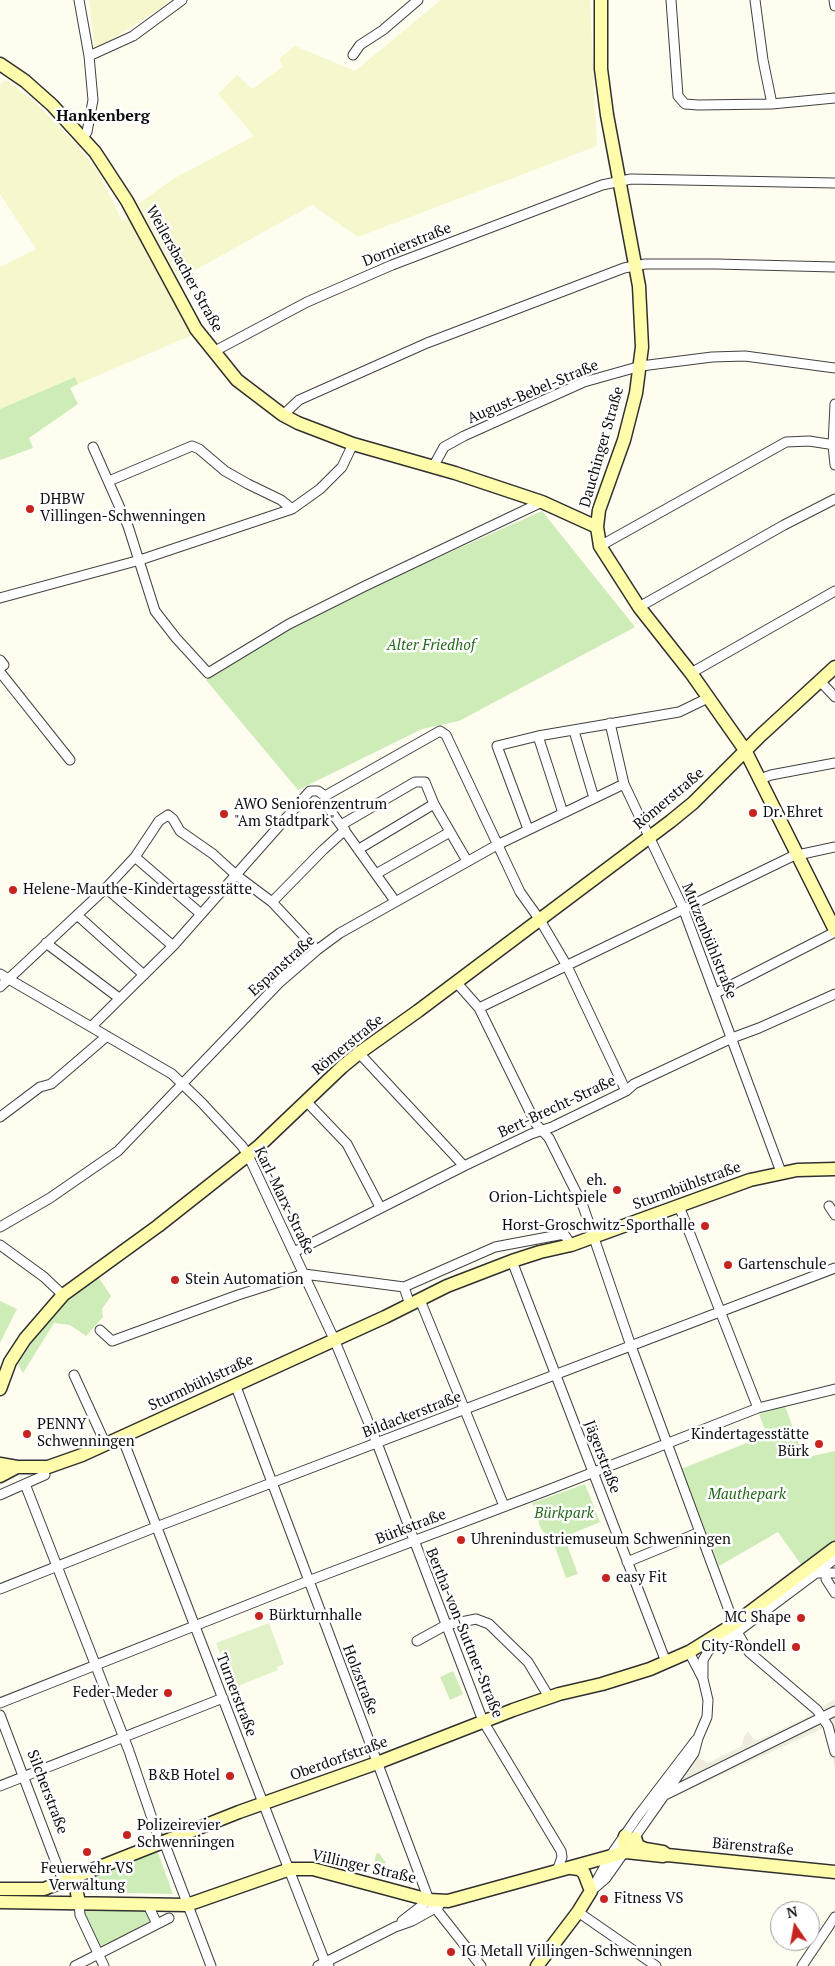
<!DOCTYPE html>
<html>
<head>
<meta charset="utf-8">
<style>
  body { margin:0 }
  #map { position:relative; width:835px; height:1966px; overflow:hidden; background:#fffdf0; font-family:"PT Serif",serif }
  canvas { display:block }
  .north { position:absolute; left:770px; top:1901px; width:50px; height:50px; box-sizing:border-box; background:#fff; border:1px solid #9f9f9f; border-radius:50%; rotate:348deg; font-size:14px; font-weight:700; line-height:20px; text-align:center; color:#0e0e0e }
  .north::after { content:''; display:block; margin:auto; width:18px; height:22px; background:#c6251f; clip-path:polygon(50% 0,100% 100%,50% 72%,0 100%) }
</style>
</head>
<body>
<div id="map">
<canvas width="835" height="1966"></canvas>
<div class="north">N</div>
</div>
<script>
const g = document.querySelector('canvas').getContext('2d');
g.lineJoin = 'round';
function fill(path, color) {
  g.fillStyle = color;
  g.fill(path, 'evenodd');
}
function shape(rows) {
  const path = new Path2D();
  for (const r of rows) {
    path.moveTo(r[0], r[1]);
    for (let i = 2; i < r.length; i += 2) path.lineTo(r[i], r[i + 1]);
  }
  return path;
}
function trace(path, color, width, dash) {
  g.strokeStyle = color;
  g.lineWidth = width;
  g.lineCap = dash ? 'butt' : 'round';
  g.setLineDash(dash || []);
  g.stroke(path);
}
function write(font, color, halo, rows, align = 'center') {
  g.font = font + ' "PT Serif",serif';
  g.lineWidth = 5;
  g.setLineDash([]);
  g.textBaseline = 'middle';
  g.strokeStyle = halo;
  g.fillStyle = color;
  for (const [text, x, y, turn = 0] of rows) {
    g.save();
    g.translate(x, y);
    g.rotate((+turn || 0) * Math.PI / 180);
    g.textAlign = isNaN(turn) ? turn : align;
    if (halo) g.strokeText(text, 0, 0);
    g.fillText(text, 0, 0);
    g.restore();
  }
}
fill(shape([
  [89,0,169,0,161,8,95,50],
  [441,0,590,0,597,146,358,237,312,205,179,279,138,204,173,179,254,136,218,94,237,75,252,89,283,67,279,59,295,46,355,71],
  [6,80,35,102,74,142,98,171,122,221,128,218,192,335,78,384,75,377,0,409,0,265,2,266,36,249,0,194,0,84]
]), '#f7f7ce');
fill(shape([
  [75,377,78,384,70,388,78,404,29,438,33,448,0,460,0,409],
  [542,511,635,627,459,721,422,729,298,790,206,680,286,630,370,588],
  [97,1275,111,1296,102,1309,103,1317,86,1336,70,1325,54,1323,23,1373,18,1364,47,1319],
  [0,1301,17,1309,0,1343],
  [785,1406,804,1458,835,1451,835,1541,802,1566,778,1532,719,1566,681,1469,767,1435,759,1414],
  [585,1484,600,1522,564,1537,578,1574,566,1578,553,1541,541,1529,532,1503],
  [453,1671,463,1694,450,1700,440,1677],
  [157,1850,173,1894,85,1892,81,1881],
  [379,1853,386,1863,383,1864,380,1876,372,1874,376,1854],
  [82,1909,146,1909,150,1921,101,1949]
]), '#ceecb7');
fill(shape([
  [269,1623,284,1664,277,1667,278,1670,233,1688,216,1643]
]), '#e1f2c9');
fill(shape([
  [835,1699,835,1768,824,1728,671,1798,691,1761,699,1758,708,1763,742,1746,744,1737,748,1731,753,1739,758,1740,812,1715,813,1712]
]), '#f0edde');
const street = shape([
  [79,0,89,56,93,100,87,132,82,138],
  [671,0,678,96,685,104,698,105,772,104,835,98],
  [755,0,763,60,772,104],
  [834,0,835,6],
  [353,55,360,45,383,30,418,0],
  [89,56,133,36,182,0],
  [213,352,307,302,392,265,602,185,631,179,835,183],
  [835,404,833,445,835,465],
  [283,415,299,400,427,343,624,268,645,264,716,264,835,267],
  [93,447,128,526,155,611,176,638,208,673,289,624,365,586,542,502],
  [433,467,444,447,464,436,584,382,641,366,712,357,745,356,835,368],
  [109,481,192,446,199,449,225,471,248,484,281,500,292,509],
  [600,546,786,442,809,441,835,445],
  [0,598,140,560,292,509,320,489,342,467,353,444],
  [639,607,784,525,835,499],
  [0,660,4,665,0,668],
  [0,672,70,760],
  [691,673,835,591],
  [819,680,835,697],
  [610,723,624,784,683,908,781,1172],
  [574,731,594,798],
  [538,736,563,813],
  [760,779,771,775,835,763],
  [341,825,415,782,425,782,434,804,467,861],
  [528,829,497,746,538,736,679,712,708,698],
  [359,849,434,804],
  [135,857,201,914],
  [376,874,450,832],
  [106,888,173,946],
  [395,901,325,803,325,796,440,731,446,735,520,892,540,920,567,966,626,1091],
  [272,902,323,850,345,830],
  [77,915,144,975],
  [46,943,119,998],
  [0,974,172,1074,202,1103,242,1146,248,1155,334,1339,377,1443,483,1721,561,1851,562,1857,557,1871],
  [456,982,479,1008,536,1124,549,1138,583,1206,631,1346,734,1624],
  [0,987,106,888,135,857,159,821,168,815,173,819,180,831,213,854,236,875,272,902,317,950],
  [716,993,835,932],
  [479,1008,793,856,835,847],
  [91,1027,173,946,310,791,318,791,325,796],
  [359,1053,464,1166],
  [307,1102,347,1144,380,1207],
  [0,1117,40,1087,51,1084,107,1036],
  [679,1206,758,1408],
  [829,1206,835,1215],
  [0,1227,50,1198,118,1151,280,982,317,950,340,933,497,845,624,784],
  [0,1245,44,1277,63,1295],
  [294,1252,464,1166,531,1134,552,1127,626,1091,634,1084,732,1038,759,1028,835,994],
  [512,1261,666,1662],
  [420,1300,504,1506],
  [410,1305,404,1287,495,1247,564,1234,571,1245],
  [100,1330,112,1341,238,1295,304,1274,404,1287],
  [74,1375,106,1445],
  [235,1384,429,1900,481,1966],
  [122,1437,265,1808,325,1962,329,1966],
  [25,1484,129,1751],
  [0,1495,45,1475],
  [627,1562,700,1532],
  [816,1573,835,1573],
  [826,1579,835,1593],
  [0,1589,156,1527,835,1268],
  [737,1632,749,1652,817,1710,828,1726,835,1752],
  [417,1641,446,1625,476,1619,489,1624,528,1662,549,1697],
  [703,1677,703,1660,709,1650,737,1632,835,1559],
  [0,1703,308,1581,548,1490,758,1408,835,1389],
  [0,1715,63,1881],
  [130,1754,157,1833,153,1846],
  [0,1786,223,1698],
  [665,1795,835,1711],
  [164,1842,211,1966],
  [595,1884,611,1855,638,1816,696,1740],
  [591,1891,606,1878,694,1753,698,1738,707,1717,708,1700,703,1679,689,1652],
  [79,1903,80,1915,104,1966],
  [148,1905,157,1924],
  [578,1912,656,1966],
  [402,1921,429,1900],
  [75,1966,169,1918],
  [318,1966,395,1927,412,1921,439,1906],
  [802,1966,835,1917]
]);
const secondary = shape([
  [601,0,601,69,607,115,639,286,642,347,636,393,624,440,599,510,597,527,600,546,639,607,691,673,745,750,835,930],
  [0,64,25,81,52,105,95,152,127,201,196,329,237,380,283,415,298,423,353,444,455,473,542,502,597,527],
  [0,1389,10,1362,25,1339,63,1295,158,1226,258,1147,342,1067,359,1053,418,1011,671,821,693,803,760,736,835,667],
  [0,1464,17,1467,48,1467,82,1455,385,1317,447,1286,512,1261,540,1252,571,1245,750,1180,797,1170,835,1169],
  [0,1476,17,1467],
  [625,1836,624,1842,626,1852],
  [635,1838,638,1846,645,1849,663,1852,667,1855,835,1872],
  [78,1876,77,1893,79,1903],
  [0,1889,44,1889,239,1812,377,1763,513,1710,559,1694,602,1684,650,1669,689,1652,734,1624,835,1548],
  [0,1902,187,1905,290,1869,313,1869,429,1900,448,1901,626,1852,663,1856,667,1855],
  [537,1966,578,1912,591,1891,584,1873,579,1869,571,1868]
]);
trace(street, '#414141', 11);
trace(secondary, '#303030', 15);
trace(street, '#fff', 9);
trace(secondary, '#fffdab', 12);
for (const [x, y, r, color] of [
  [30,509,5,"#c6251f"],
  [753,813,5,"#c6251f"],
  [224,814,5,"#c6251f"],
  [13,890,5,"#c6251f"],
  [617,1190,5,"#c6251f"],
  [705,1226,5,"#c6251f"],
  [728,1265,5,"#c6251f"],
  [175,1280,5,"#c6251f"],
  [27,1434,5,"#c6251f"],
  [819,1444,5,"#c6251f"],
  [461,1540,5,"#c6251f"],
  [606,1578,5,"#c6251f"],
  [259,1616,5,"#c6251f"],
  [801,1618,5,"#c6251f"],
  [796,1647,5,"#c6251f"],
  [168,1693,5,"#c6251f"],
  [230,1776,5,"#c6251f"],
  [127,1835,5,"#c6251f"],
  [87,1852,5,"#c6251f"],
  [604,1899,5,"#c6251f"],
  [451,1952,5,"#c6251f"]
]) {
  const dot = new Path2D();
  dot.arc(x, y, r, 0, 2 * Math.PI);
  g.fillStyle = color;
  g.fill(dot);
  trace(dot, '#fff', 2);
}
write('15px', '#0e0e0e', '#fff', [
  ["Dornierstraße",407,245,-22],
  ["Weilersbacher Straße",184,269,61],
  ["August-Bebel-Straße",533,392,-23],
  ["Dauchinger Straße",602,447,-74],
  ["Römerstraße",669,799,-40],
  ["Mutzenbühlstraße",709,941,68],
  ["Espanstraße",282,966,-42],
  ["Römerstraße",348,1045,-39],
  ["Bert-Brecht-Straße",557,1107,-25],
  ["Sturmbühlstraße",687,1186,-20],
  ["Karl-Marx-Straße",284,1201,64],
  ["Sturmbühlstraße",201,1383,-25],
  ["Bildackerstraße",412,1415,-21],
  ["Jägerstraße",602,1457,69],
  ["Bürkstraße",411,1527,-21],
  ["Bertha-von-Suttner-Straße",464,1633,68],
  ["Holzstraße",360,1680,69],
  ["Turnerstraße",236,1695,69],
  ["Oberdorfstraße",339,1759,-20],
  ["Silcherstraße",47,1792,69],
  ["Bärenstraße",753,1847,5],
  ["Villinger Straße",364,1867,13]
]);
write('15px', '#0e0e0e', '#fff', [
  ["DHBW",40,500],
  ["Villingen-Schwenningen",40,517],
  ["AWO Seniorenzentrum",234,805],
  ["\"Am Stadtpark\"",234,822],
  ["Dr. Ehret",763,813],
  ["Helene-Mauthe-Kindertagesstätte",23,890],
  ["eh.",607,1181,"right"],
  ["Orion-Lichtspiele",607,1198,"right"],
  ["Horst-Groschwitz-Sporthalle",695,1226,"right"],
  ["Gartenschule",738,1265],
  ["Stein Automation",185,1280],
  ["PENNY",37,1425],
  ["Schwenningen",37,1442],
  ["Kindertagesstätte",809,1435,"right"],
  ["Bürk",809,1452,"right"],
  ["Uhrenindustriemuseum Schwenningen",471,1540],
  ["easy Fit",616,1578],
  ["Bürkturnhalle",269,1616],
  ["MC Shape",791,1618,"right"],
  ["City-Rondell",786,1647,"right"],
  ["Feder-Meder",158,1693,"right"],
  ["B&B Hotel",220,1776,"right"],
  ["Polizeirevier",137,1826],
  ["Schwenningen",137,1843],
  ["Feuerwehr VS",87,1869,"center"],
  ["Verwaltung",87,1886,"center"],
  ["Fitness VS",614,1899],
  ["IG Metall Villingen-Schwenningen",461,1952]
], 'left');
write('italic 15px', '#246a1b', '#fff', [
  ["Alter Friedhof",431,646],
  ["Mauthepark",747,1495],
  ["Bürkpark",564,1514]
]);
write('bold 16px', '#0e0e0e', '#fff', [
  ["Hankenberg",103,116]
]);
</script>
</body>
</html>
